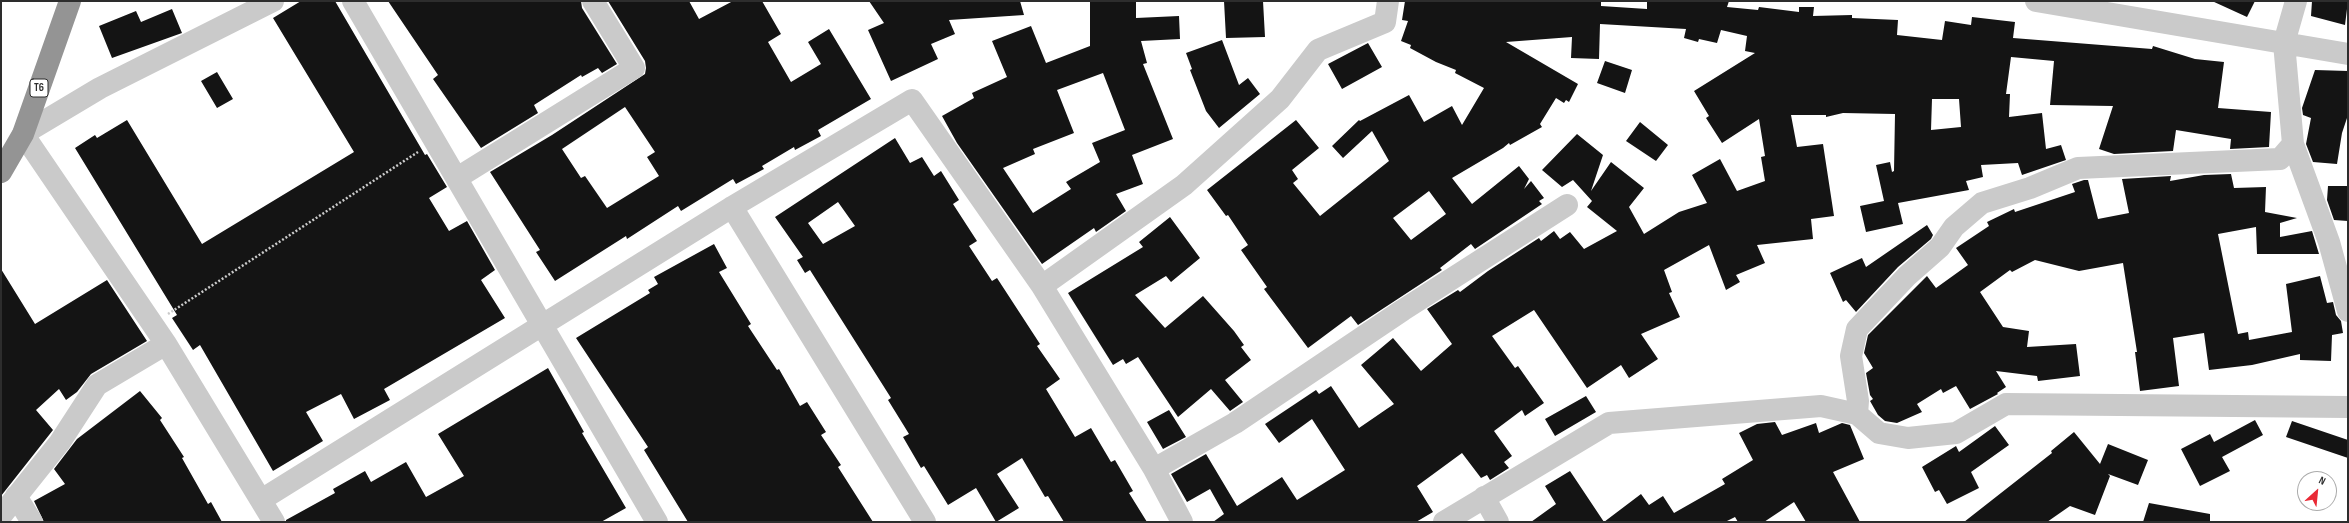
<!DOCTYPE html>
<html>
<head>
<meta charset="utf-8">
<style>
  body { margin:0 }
  #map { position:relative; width:2349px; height:523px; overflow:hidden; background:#fff; font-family:"Sofia Sans Condensed",sans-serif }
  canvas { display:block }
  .frame { position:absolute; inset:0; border:2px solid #2d2d2d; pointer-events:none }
  .north { position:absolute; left:2297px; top:471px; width:40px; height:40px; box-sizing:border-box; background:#fff; border:1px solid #ababab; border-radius:50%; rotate:27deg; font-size:11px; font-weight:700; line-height:16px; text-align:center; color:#2d2d2d }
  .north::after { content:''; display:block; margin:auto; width:14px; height:18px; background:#e92a36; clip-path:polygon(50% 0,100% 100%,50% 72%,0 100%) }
</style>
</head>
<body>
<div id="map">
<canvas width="2349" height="523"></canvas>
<div class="frame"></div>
<div class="north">N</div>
</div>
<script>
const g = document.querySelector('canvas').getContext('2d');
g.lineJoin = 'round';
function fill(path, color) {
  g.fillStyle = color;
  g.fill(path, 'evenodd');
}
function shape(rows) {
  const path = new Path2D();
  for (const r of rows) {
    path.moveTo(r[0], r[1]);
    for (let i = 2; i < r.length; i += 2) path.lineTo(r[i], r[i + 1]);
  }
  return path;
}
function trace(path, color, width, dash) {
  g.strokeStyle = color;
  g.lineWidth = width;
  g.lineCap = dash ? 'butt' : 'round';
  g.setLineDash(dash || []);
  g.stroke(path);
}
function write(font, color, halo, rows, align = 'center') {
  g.font = font + ' "Sofia Sans Condensed",sans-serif';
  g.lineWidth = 4;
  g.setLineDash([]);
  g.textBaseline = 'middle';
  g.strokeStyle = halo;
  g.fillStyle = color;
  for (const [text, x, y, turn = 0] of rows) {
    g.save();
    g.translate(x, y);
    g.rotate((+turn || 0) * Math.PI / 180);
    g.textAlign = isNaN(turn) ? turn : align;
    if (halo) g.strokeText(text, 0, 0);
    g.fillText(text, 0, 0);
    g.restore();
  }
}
fill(shape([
  [301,1,335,1,425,155,427,154,447,187,429,198,449,231,467,221,495,270,481,280,505,318,384,389,390,400,354,419,341,394,306,412,323,441,273,471,200,345,193,350,172,318,177,315,75,148,95,135,97,138,127,120,202,244,354,152,273,18],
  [388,1,581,1,582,8,617,64,602,73,598,68,582,77,581,75,534,105,538,113,481,148,433,79,438,75],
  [608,1,689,1,699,19,733,1,762,1,781,34,768,42,791,82,821,64,808,42,829,29,871,99,818,130,821,136,795,150,794,147,762,166,764,169,736,184,733,179,681,211,678,206,627,239,626,236,555,281,536,252,540,250,490,172,552,135,645,74,646,68,645,61],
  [625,107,655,152,647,157,659,176,607,208,585,176,581,178,562,149],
  [869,1,1020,1,1024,15,949,20,955,34,931,44,938,59,891,81,868,30,884,23],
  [1090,1,1136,1,1136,18,1179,16,1180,39,1141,41,1147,63,1143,64,1173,139,1132,155,1143,184,1116,194,1126,211,1096,232,1094,228,1042,264,957,143,942,116,974,98,972,93,1007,77,992,41,1031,26,1046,63,1090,46],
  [1103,73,1125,130,1092,143,1100,162,1066,182,1071,189,1033,213,1003,168,1035,154,1033,149,1074,133,1057,90],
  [1224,1,1263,1,1265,37,1226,38],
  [1405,1,1601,1,1601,6,1647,9,1647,1,1729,1,1727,7,1758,10,1759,7,1799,12,1799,7,1814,7,1813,16,1852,15,1852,18,1898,20,1897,35,1942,40,1945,21,1971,25,1972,17,2015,22,2013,38,2152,49,2153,46,2195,59,2224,62,2218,108,2271,112,2269,147,2230,149,2231,139,2176,130,2173,151,2114,154,2099,149,2113,106,2050,105,2054,61,2011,57,2006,94,2010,94,2009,117,2042,113,2046,149,2061,145,2066,160,2022,175,2018,163,1981,165,1983,177,1966,181,1969,190,1898,203,1903,224,1866,232,1860,206,1884,201,1876,165,1890,162,1892,172,1894,171,1895,114,1843,113,1826,117,1826,115,1791,115,1797,147,1823,144,1834,216,1811,219,1813,239,1757,245,1765,263,1736,275,1740,282,1726,290,1709,245,1664,270,1672,292,1669,293,1680,317,1641,334,1658,359,1629,378,1621,365,1587,388,1534,310,1492,336,1515,368,1518,366,1544,403,1525,416,1522,410,1494,431,1512,456,1504,462,1509,468,1490,480,1487,475,1481,478,1462,453,1417,486,1433,512,1416,522,1213,522,1224,514,1210,489,1187,502,1171,474,1206,454,1237,506,1282,477,1297,500,1345,470,1312,419,1279,443,1265,424,1316,390,1319,394,1331,386,1359,428,1394,404,1361,365,1393,338,1421,371,1452,344,1427,309,1458,290,1460,292,1488,271,1539,238,1541,241,1554,231,1560,239,1570,232,1584,249,1617,231,1587,207,1592,201,1573,180,1562,187,1542,170,1577,134,1603,155,1591,191,1611,162,1644,188,1629,207,1644,234,1679,212,1707,203,1692,175,1720,159,1737,191,1765,181,1761,157,1765,156,1759,119,1722,143,1706,118,1709,116,1694,91,1755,53,1745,51,1747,36,1721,30,1717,43,1699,39,1698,42,1684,38,1686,29,1600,24,1599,59,1571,58,1572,37,1506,42,1578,84,1569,102,1566,100,1564,103,1556,98,1540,124,1542,127,1510,145,1509,143,1503,148,1452,178,1472,204,1519,166,1529,179,1524,189,1531,181,1544,198,1539,201,1542,204,1475,249,1471,244,1440,268,1442,270,1358,325,1351,316,1308,348,1264,289,1267,287,1241,250,1248,245,1228,215,1226,216,1207,190,1296,120,1319,148,1292,170,1298,179,1293,183,1320,216,1389,161,1372,131,1343,158,1332,146,1359,120,1360,121,1409,95,1424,122,1452,106,1462,125,1484,88,1455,73,1456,70,1436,62,1410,48,1411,45,1401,41,1408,21,1402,20],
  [1932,99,1959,99,1961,127,1931,130],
  [1429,191,1446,214,1411,240,1393,218],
  [2212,1,2255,1,2247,17],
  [2312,1,2348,1,2345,25,2311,16],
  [172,9,182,33,112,58,99,26,136,11,141,22],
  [1222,40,1239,85,1248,78,1260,94,1219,128,1206,111,1190,70,1192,69,1186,53],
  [1368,43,1382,67,1342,89,1328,64],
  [1605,61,1632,70,1625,93,1597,83],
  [2315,70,2348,71,2348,115,2342,133,2337,164,2313,162,2306,144,2311,118,2303,115,2302,108],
  [217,72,233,99,217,108,201,81],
  [1640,122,1668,145,1656,161,1626,141],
  [895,138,910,163,922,157,934,176,941,171,959,200,953,204,977,241,969,246,992,281,997,278,1040,344,1037,346,1060,379,1046,389,1075,437,1091,428,1111,462,1115,460,1133,491,1129,493,1147,522,1064,522,1048,496,1045,497,1022,458,997,474,1019,508,996,522,976,488,948,505,924,466,921,468,903,437,909,434,888,400,891,398,810,270,805,273,797,260,803,257,775,217],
  [838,202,855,226,823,244,808,223],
  [2231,174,2234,188,2266,187,2265,212,2297,218,2280,223,2280,237,2312,231,2319,254,2257,254,2256,227,2218,234,2238,334,2248,332,2249,340,2292,332,2286,284,2320,276,2327,303,2333,302,2336,315,2341,321,2343,333,2332,335,2331,361,2300,360,2300,354,2252,365,2209,370,2204,333,2173,338,2179,386,2140,391,2135,352,2137,352,2123,263,2079,271,2035,260,2012,272,2010,270,1980,292,2003,327,2029,331,2027,347,2076,344,2080,376,2038,381,2037,376,1996,371,2006,387,1997,393,1998,394,1970,409,1956,386,1943,393,1941,389,1917,404,1922,412,1897,423,1885,421,1878,415,1870,401,1873,399,1870,395,1866,373,1873,368,1864,353,1868,335,1927,276,1936,288,1968,265,1956,248,1989,226,1987,222,2014,209,2015,212,2075,192,2072,184,2084,180,2088,180,2098,219,2129,213,2122,179,2171,176,2170,181,2204,175],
  [2328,186,2348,186,2348,221,2334,220,2327,200],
  [1170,217,1200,258,1171,282,1166,276,1135,295,1165,328,1203,296,1234,331,1244,345,1241,347,1251,360,1225,380,1243,402,1230,411,1211,389,1178,417,1138,357,1126,364,1123,359,1113,365,1068,293,1143,247,1139,242],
  [1927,225,1933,235,1931,239,1898,267,1856,312,1846,300,1843,302,1830,273,1862,258,1866,267],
  [714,244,727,268,719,272,751,324,748,326,777,370,779,369,800,406,807,402,826,432,821,435,841,465,838,467,873,522,688,522,644,450,648,447,576,338,650,293,648,290,658,284,654,277],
  [1,269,35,324,107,280,147,341,91,374,77,392,66,400,59,389,36,410,53,430,1,496],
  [548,368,584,432,582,433,626,508,601,522,286,522,286,520,335,493,333,489,365,471,371,482,406,462,426,497,464,476,438,434],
  [140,391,162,418,160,420,184,457,182,458,208,504,211,502,222,522,44,522,34,501,65,484,54,469,77,439],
  [1586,396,1596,412,1555,436,1545,419],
  [1169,410,1186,437,1163,449,1147,422],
  [2255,420,2263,435,2222,457,2230,471,2200,486,2181,449,2210,434,2214,442],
  [2292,421,2348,440,2348,458,2286,437],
  [1775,422,1782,435,1816,423,1819,433,1842,423,1850,425,1864,459,1833,472,1860,522,1806,522,1794,502,1764,522,1738,522,1735,517,1725,522,1531,522,1556,504,1545,486,1570,471,1604,522,1641,494,1649,505,1663,496,1674,513,1725,484,1722,479,1753,460,1739,433,1757,424],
  [1995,426,2009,445,1971,472,1979,488,1947,504,1939,490,1935,492,1922,467,1956,446,1959,452],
  [2074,432,2100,464,2108,444,2148,460,2138,485,2108,474,2110,476,2095,515,2070,506,2047,522,1964,522,2052,453,2051,451],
  [2149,503,2210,514,2210,522,2143,522]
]), '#141414');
trace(shape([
  [168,314,418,152]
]), '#cacaca', 2.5, [2, 2]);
trace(shape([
  [273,1,100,88,23,134,166,344,274,522],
  [353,1,657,522],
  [2036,1,2348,54],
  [2296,1,2284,43,2293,144,2329,242,2348,311],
  [457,178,634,68,593,1],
  [732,207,925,522],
  [1042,286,1184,185,1280,99,1318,50,1385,22,1388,1],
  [1857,414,1858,401,1851,356,1857,329,1907,276,1940,247,1954,227,1982,203,2030,188,2078,168,2280,159,2293,144],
  [1154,469,1235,423,1403,310,1567,205],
  [16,496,32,522],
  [1484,497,1498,522],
  [261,500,732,207,912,100,1042,286,1154,469,1182,522],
  [1,516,60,442,97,385,166,344],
  [1444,522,1609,423,1821,406,1857,414,1879,433,1908,438,1956,433,2006,404,2348,407]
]), '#cacaca', 22);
trace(shape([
  [1,172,23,134,70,1]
]), '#949494', 22);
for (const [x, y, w] of [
  [39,88,18]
]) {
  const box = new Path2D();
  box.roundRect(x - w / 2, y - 9, w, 18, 3);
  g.fillStyle = '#fff';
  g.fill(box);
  trace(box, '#2d2d2d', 1);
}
write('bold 11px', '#2d2d2d', null, [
  ["T6",39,88]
]);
</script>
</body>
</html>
